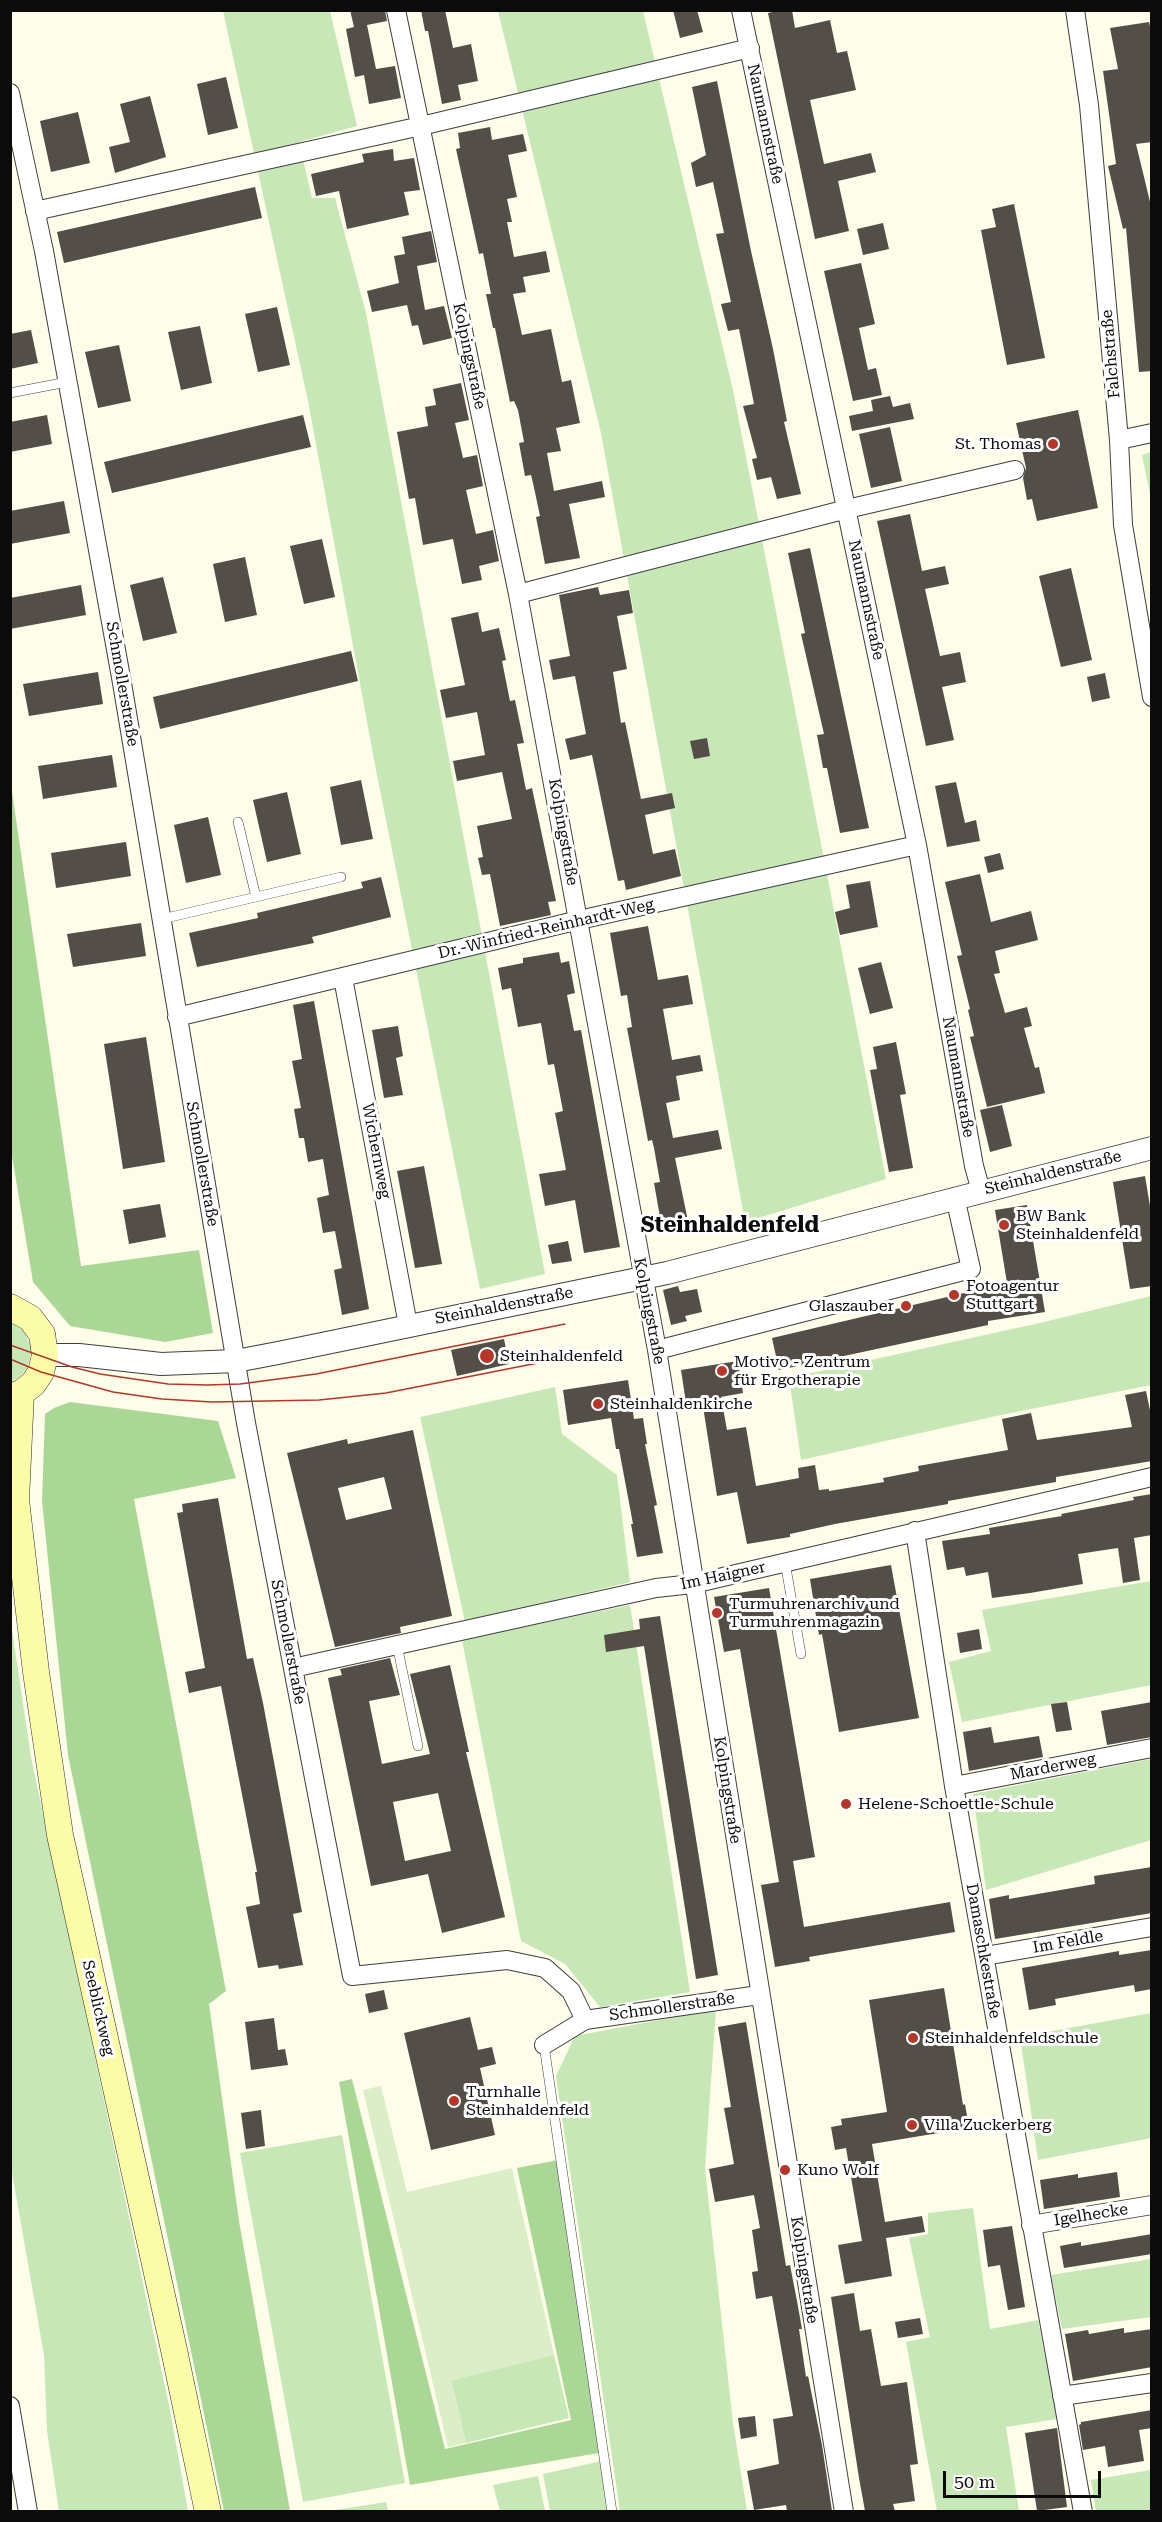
<!DOCTYPE html>
<html>
<head>
<meta charset="utf-8">
<style>
  body { margin:0 }
  #map { position:relative; width:1162px; height:2522px; overflow:hidden; background:#fefdea; font-family:"Roboto Serif",serif }
  canvas { display:block }
  .frame { position:absolute; inset:0; border:12px solid #0b0b0b; pointer-events:none }
  .scale { position:absolute; left:943px; top:2471px; width:158px; height:27px; box-sizing:border-box; border:3px solid #0b0b0b; border-top:0; padding-left:8px; font-size:18px; line-height:21px; white-space:nowrap; color:#0b0b0b; -webkit-text-stroke:4px #fff; paint-order:stroke }
</style>
</head>
<body>
<div id="map">
<canvas width="1162" height="2522"></canvas>
<div class="frame"></div>
<div class="scale">50 m</div>
</div>
<script>
const g = document.querySelector('canvas').getContext('2d');
g.lineJoin = 'round';
function fill(path, color) {
  g.fillStyle = color;
  g.fill(path, 'evenodd');
}
function shape(rows) {
  const path = new Path2D();
  for (const r of rows) {
    path.moveTo(r[0], r[1]);
    for (let i = 2; i < r.length; i += 2) path.lineTo(r[i], r[i + 1]);
  }
  return path;
}
function trace(path, color, width, dash) {
  g.strokeStyle = color;
  g.lineWidth = width;
  g.lineCap = dash ? 'butt' : 'round';
  g.setLineDash(dash || []);
  g.stroke(path);
}
function write(font, color, halo, rows, align = 'center') {
  g.font = font + ' "Roboto Serif",serif';
  g.lineWidth = 6;
  g.setLineDash([]);
  g.textBaseline = 'middle';
  g.strokeStyle = halo;
  g.fillStyle = color;
  for (const [text, x, y, turn = 0] of rows) {
    g.save();
    g.translate(x, y);
    g.rotate((+turn || 0) * Math.PI / 180);
    g.textAlign = isNaN(turn) ? turn : align;
    if (halo) g.strokeText(text, 0, 0);
    g.fillText(text, 0, 0);
    g.restore();
  }
}
fill(shape([
  [223,11,330,11,357,126,299,142,312,198,335,198,366,313,545,1274,480,1289,375,765,308,401],
  [498,11,643,11,733,390,886,1179,745,1222,601,433],
  [1151,452,1152,452,1151,499,1142,455],
  [1151,1296,1151,1385,996,1416,801,1460,789,1378,1044,1322],
  [10,1321,24,1331,32,1349,27,1368,21,1376,11,1382],
  [555,1387,562,1434,617,1475,630,1582,465,1622,420,1417],
  [1151,1581,1151,1685,962,1722,949,1662,991,1651,982,1610],
  [630,1605,690,1992,600,2007,565,1964,521,1941,462,1640],
  [10,1616,31,1757,170,2410,188,2511,59,2511,47,2431,44,2355,11,2167],
  [1151,1759,1151,1840,986,1890,973,1794],
  [716,2009,705,2169,733,2423,747,2511,620,2511,556,2076,575,2036],
  [1151,2013,1151,2138,1038,2160,1020,2037],
  [342,2135,405,2483,303,2502,240,2153],
  [973,2208,990,2329,1038,2320,1057,2419,1006,2427,1019,2511,937,2511,906,2342,930,2337,909,2238,928,2234,928,2213],
  [1151,2259,1151,2317,1062,2329,1051,2275],
  [554,2355,569,2418,466,2443,451,2380],
  [602,2461,609,2511,550,2511,543,2474],
  [1151,2470,1151,2511,1096,2511,1091,2480],
  [538,2476,545,2511,500,2511,493,2485],
  [386,2502,388,2511,329,2511]
]), '#c8e7b6');
fill(shape([
  [10,778,81,1266,199,1250,213,1333,165,1342,70,1326,33,1282,10,1144],
  [70,1402,218,1421,236,1478,134,1499,226,1991,209,2004,239,2221,290,2511,224,2511,68,1755,42,1501,45,1414,54,1408],
  [352,2079,445,2449,571,2420,517,2168,558,2160,599,2453,410,2485,339,2082]
]), '#aad796');
fill(shape([
  [381,2086,407,2192,512,2168,554,2355,451,2380,466,2443,448,2447,363,2090]
]), '#dbeec7');
fill(shape([
  [350,10,385,10,387,21,367,25,376,69,395,66,401,98,369,104,364,75,355,77,346,29,354,27],
  [421,10,445,10,453,48,471,44,478,81,458,85,461,100,442,104,428,31,425,31],
  [673,10,697,10,703,32,680,38],
  [781,10,792,10,795,28,830,20,837,53,847,51,856,90,810,100,824,164,871,153,876,172,838,181,849,231,815,239,768,13],
  [1149,22,1152,35,1152,142,1136,144,1152,210,1152,371,1139,372,1126,228,1123,229,1108,166,1116,164,1103,71,1118,69,1110,28],
  [226,77,238,128,208,135,197,84],
  [717,81,751,251,773,349,787,421,784,422,801,494,777,499,771,477,757,480,752,459,757,458,743,406,754,404,739,329,728,331,721,304,731,302,716,234,724,233,713,182,696,187,691,163,706,155,692,87],
  [150,96,166,157,115,173,109,147,130,142,120,104],
  [78,112,90,163,51,172,40,121],
  [490,127,492,140,523,134,527,151,508,155,517,197,507,199,512,222,507,222,514,257,546,251,550,272,523,277,526,292,513,294,522,335,551,329,562,382,571,380,580,423,556,428,561,451,547,453,554,491,602,481,605,497,569,504,580,558,545,564,536,517,540,516,533,483,531,475,525,476,519,443,524,442,518,410,514,401,510,402,495,328,493,328,486,294,491,294,483,253,479,254,456,149,460,148,458,133],
  [393,149,394,161,414,158,420,190,404,192,409,215,347,229,339,191,316,196,311,174,364,162,362,154],
  [255,187,262,218,64,263,57,232],
  [1014,204,1045,358,1007,365,981,230,996,227,992,209],
  [883,223,889,249,863,255,857,229],
  [431,231,437,262,417,266,425,310,444,306,452,338,423,345,418,325,412,326,407,305,372,312,367,291,399,283,394,256,405,254,402,237],
  [861,263,875,324,859,328,868,370,876,368,882,395,853,401,824,271],
  [277,307,290,365,258,372,245,314],
  [200,326,212,383,181,390,168,332],
  [31,330,38,363,10,369,10,334],
  [119,345,131,401,98,408,85,352],
  [461,383,469,420,455,423,463,458,477,455,483,486,466,490,476,534,493,530,499,561,479,566,482,580,462,584,453,539,423,545,415,498,409,499,397,432,428,426,425,407,436,405,433,389],
  [890,396,893,407,910,403,914,419,852,431,849,416,873,411,871,400],
  [1078,410,1098,508,1037,521,1032,499,1027,500,1023,478,1026,468,1016,423],
  [47,415,52,444,10,452,10,422],
  [303,415,311,447,112,493,104,462],
  [890,427,902,481,871,488,859,434],
  [64,501,70,533,10,544,10,511],
  [910,514,922,571,945,566,949,584,925,589,940,656,960,652,966,682,942,687,954,740,926,746,877,521],
  [322,539,335,597,304,604,290,546],
  [810,548,869,828,840,833,827,768,823,768,817,735,824,734,801,634,805,633,788,553],
  [245,557,257,615,225,622,213,564],
  [1071,568,1092,660,1061,667,1039,576],
  [163,577,177,633,143,641,130,585],
  [81,585,86,615,10,629,10,598],
  [598,587,600,595,629,590,633,613,617,616,627,669,613,672,621,723,625,722,641,799,672,793,675,808,645,815,653,854,675,849,681,876,626,890,624,880,618,881,592,755,570,760,565,739,586,734,575,676,553,680,549,660,570,656,559,595],
  [478,612,482,632,499,628,506,660,502,661,510,701,515,700,524,743,517,744,526,790,532,788,556,901,548,902,551,915,500,926,490,874,482,875,478,858,483,857,477,826,512,819,502,772,457,781,453,761,485,755,477,712,446,718,440,690,465,685,451,618],
  [351,651,358,681,160,729,153,697],
  [98,672,103,704,29,716,23,684],
  [1105,673,1110,698,1092,702,1087,677],
  [707,738,710,756,694,759,690,741],
  [112,755,117,787,43,799,38,766],
  [361,780,373,839,341,845,330,787],
  [956,782,965,823,976,820,980,841,947,847,935,786],
  [287,792,301,854,267,862,253,800],
  [208,817,221,875,186,883,174,825],
  [126,842,131,876,56,888,51,853],
  [1000,853,1004,869,988,873,984,857],
  [980,874,991,922,1031,911,1038,940,995,951,1000,973,994,974,1005,1013,1027,1007,1032,1026,1024,1028,1035,1068,1039,1067,1045,1093,987,1107,970,1037,974,1036,968,1010,970,1009,957,956,962,955,945,882],
  [381,877,391,917,312,937,314,943,197,967,189,933,258,918,257,913,363,888,361,882],
  [870,881,878,927,840,935,835,912,850,908,846,885],
  [141,923,146,956,73,967,67,934],
  [648,926,658,980,688,975,693,1004,663,1009,672,1060,700,1055,703,1071,676,1076,680,1100,666,1103,673,1138,718,1130,722,1149,675,1158,688,1221,665,1225,663,1216,660,1217,654,1183,660,1182,654,1148,652,1140,648,1141,627,1028,632,1027,627,995,621,996,610,933],
  [559,952,561,963,569,961,575,993,567,995,574,1031,581,1030,620,1247,584,1253,575,1200,545,1206,539,1174,566,1170,555,1113,563,1111,554,1064,548,1065,541,1023,518,1027,511,988,502,990,498,968,523,963,523,958],
  [881,962,893,1008,870,1014,858,968],
  [314,1001,369,1309,342,1315,334,1270,342,1268,335,1231,323,1233,317,1198,329,1195,323,1159,308,1162,304,1138,299,1138,294,1109,301,1108,292,1061,302,1059,293,1005],
  [398,1026,403,1056,396,1058,403,1095,384,1098,372,1030],
  [146,1037,165,1162,123,1169,104,1044],
  [896,1042,906,1094,900,1095,913,1168,889,1172,870,1070,877,1069,873,1047],
  [1002,1105,1012,1146,990,1152,980,1110],
  [424,1166,442,1264,415,1268,397,1171],
  [1145,1176,1152,1218,1152,1286,1130,1289,1113,1182],
  [160,1204,166,1237,129,1244,123,1210],
  [1027,1205,1045,1312,988,1321,988,1325,779,1370,772,1338,1007,1283,995,1210],
  [568,1241,572,1261,552,1264,548,1245],
  [678,1286,680,1292,697,1289,702,1312,685,1316,687,1321,671,1325,663,1290],
  [504,1339,509,1364,457,1376,451,1350],
  [738,1361,743,1393,721,1397,727,1430,746,1427,756,1486,799,1478,798,1468,815,1465,819,1490,829,1489,829,1491,884,1482,883,1478,919,1471,918,1466,1008,1450,1002,1419,1031,1413,1037,1440,1132,1427,1125,1395,1146,1391,1152,1420,1152,1461,1056,1477,1056,1482,948,1501,948,1504,835,1524,790,1534,790,1537,747,1544,737,1492,717,1496,702,1400,686,1403,681,1370],
  [628,1380,634,1419,643,1418,647,1444,645,1444,657,1505,654,1506,663,1553,637,1557,631,1524,633,1524,619,1449,616,1449,611,1418,568,1425,563,1390],
  [413,1430,452,1616,400,1627,401,1633,335,1647,287,1453,347,1439,348,1444],
  [384,1477,392,1509,346,1520,338,1488],
  [1152,1494,1152,1535,1134,1538,1140,1580,1123,1583,1118,1548,1078,1554,1083,1584,1030,1593,992,1598,988,1572,966,1576,964,1567,947,1570,942,1541,990,1534,989,1528,1062,1516,1061,1514,1134,1500,1133,1497],
  [218,1498,247,1659,253,1658,263,1703,302,1912,293,1914,303,1965,279,1969,278,1965,258,1968,246,1907,260,1904,255,1872,257,1872,221,1686,189,1693,185,1672,205,1668,177,1513,183,1512,182,1504],
  [891,1565,919,1718,839,1732,822,1634,819,1635,810,1579],
  [769,1588,815,1857,793,1861,804,1927,950,1902,955,1932,809,1957,810,1961,775,1967,761,1885,779,1882,740,1649,724,1652,714,1597],
  [660,1616,718,1975,696,1979,644,1646,606,1652,604,1635,640,1629,639,1619],
  [979,1629,982,1649,960,1653,957,1633],
  [390,1658,400,1695,369,1701,382,1764,430,1754,410,1674,450,1665,469,1752,466,1752,505,1917,442,1933,428,1874,371,1886,328,1678,342,1675,340,1669],
  [438,1793,451,1851,405,1861,393,1802],
  [1067,1702,1072,1730,1056,1732,1051,1704],
  [1152,1702,1152,1737,1107,1745,1101,1711],
  [991,1727,994,1743,1039,1736,1043,1757,969,1771,963,1732],
  [1152,1867,1152,1913,995,1939,989,1899,1009,1895,1009,1899,1095,1884,1094,1876],
  [1152,1950,1152,1989,1135,1992,1134,1985,1088,1993,1055,1999,1056,2005,1029,2010,1022,1968,1119,1951,1119,1955],
  [944,1988,963,2105,965,2104,969,2128,872,2144,885,2222,922,2216,925,2232,886,2238,892,2276,845,2284,838,2245,862,2241,846,2148,835,2150,831,2127,842,2125,841,2119,887,2112,869,2000],
  [384,1990,388,2009,369,2013,365,1994],
  [470,2017,478,2050,492,2047,496,2064,480,2068,495,2135,431,2150,404,2033],
  [274,2018,278,2050,285,2049,288,2065,251,2070,245,2022],
  [746,2022,786,2266,790,2265,797,2301,802,2329,799,2329,806,2377,808,2376,822,2445,832,2511,787,2511,786,2505,754,2510,747,2471,779,2464,773,2419,793,2416,772,2296,756,2299,752,2272,758,2271,752,2230,760,2228,754,2195,715,2202,709,2169,734,2164,724,2108,731,2107,718,2027],
  [261,2110,265,2146,246,2149,241,2113],
  [1117,2172,1120,2197,1044,2209,1040,2180,1078,2174,1078,2178],
  [1012,2226,1025,2307,1008,2310,1000,2265,988,2267,983,2230],
  [1152,2234,1152,2254,1064,2268,1060,2246,1081,2242,1081,2246],
  [854,2293,860,2331,871,2329,881,2386,907,2382,918,2464,910,2465,915,2501,893,2504,895,2511,865,2511,859,2478,831,2297],
  [920,2318,923,2334,898,2338,895,2322],
  [1124,2328,1124,2333,1152,2329,1152,2367,1073,2381,1065,2334,1088,2330,1089,2334],
  [1152,2410,1152,2428,1139,2430,1144,2461,1108,2467,1105,2446,1083,2450,1079,2425,1081,2424,1081,2422],
  [755,2416,757,2436,741,2439,738,2418],
  [1057,2428,1067,2507,1037,2511,1025,2433]
]), '#544e48');
const service = shape([
  [10,393,67,382],
  [238,822,256,897],
  [162,919,341,877],
  [785,1562,801,1654],
  [397,1645,418,1746],
  [544,2045,612,2512]
]);
const minor = shape([
  [396,10,518,594,657,1350,844,2512],
  [741,10,917,845,974,1166,981,1191],
  [1075,10,1089,105,1119,440,1123,525,1152,697],
  [10,93,44,251,122,683,246,1423,352,1976,507,1960,545,1968,571,1991,585,2020,759,1995],
  [35,211,421,126,750,48],
  [1119,440,1152,433],
  [518,594,847,509,1015,470],
  [343,978,408,1325],
  [177,1017,579,920,917,845],
  [657,1350,971,1269,955,1197],
  [915,1531,954,1786,1083,2512],
  [293,1668,656,1588,693,1584,1152,1477],
  [954,1786,1152,1748],
  [985,1956,1152,1927],
  [544,2045,585,2020],
  [1031,2225,1152,2205],
  [1062,2396,1152,2383],
  [10,2406,28,2512]
]);
const tertiary = shape([
  [45,1355,79,1355,161,1364,236,1361,278,1353,667,1273,1152,1148]
]);
const secondary = shape([
  [10,1307,30,1318,42,1334,45,1355,41,1372,33,1384,21,1393,10,1397],
  [21,1393,16,1500,36,1672,60,1835,174,2350,208,2512]
]);
trace(service, '#3e3e3e', 10);
trace(minor, '#3e3e3e', 20);
trace(tertiary, '#3e3e3e', 24);
trace(secondary, '#2d2d2d', 27);
trace(service, '#fff', 9);
trace(minor, '#fff', 18);
trace(tertiary, '#fff', 22);
trace(secondary, '#fafca8', 26);
trace(shape([
  [10,1345,72,1367,100,1374,168,1384,207,1385,240,1384,316,1374,565,1324],
  [10,1359,41,1372,113,1392,162,1399,212,1402,319,1400,386,1393,568,1357]
]), '#b63629', 1.5);
for (const [x, y, r, color] of [
  [1053,444,6,"#b63629"],
  [1004,1225,6,"#b63629"],
  [954,1295,6,"#b63629"],
  [906,1306,6,"#b63629"],
  [487,1356,8,"#b63629"],
  [722,1371,6,"#b63629"],
  [598,1404,6,"#b63629"],
  [717,1613,6,"#b63629"],
  [846,1804,6,"#b63629"],
  [913,2038,6,"#b63629"],
  [454,2101,6,"#b63629"],
  [912,2125,6,"#b63629"],
  [785,2170,6,"#b63629"]
]) {
  const dot = new Path2D();
  dot.arc(x, y, r, 0, 2 * Math.PI);
  g.fillStyle = color;
  g.fill(dot);
  trace(dot, '#fff', 2);
}
write('16px', '#0b0b0b', '#fff', [
  ["Naumannstraße",765,124,78],
  ["Falchstraße",1111,354,-95],
  ["Kolpingstraße",469,356,78],
  ["Naumannstraße",866,600,78],
  ["Schmollerstraße",122,684,80],
  ["Kolpingstraße",563,832,80],
  ["Dr.-Winfried-Reinhardt-Weg",546,929,-13],
  ["Naumannstraße",958,1077,80],
  ["Wichernweg",376,1151,79],
  ["Schmollerstraße",202,1164,80],
  ["Steinhaldenstraße",1053,1173,-14],
  ["Steinhaldenstraße",504,1306,-11],
  ["Kolpingstraße",649,1311,79],
  ["Im Haigner",723,1576,-12],
  ["Schmollerstraße",288,1642,79],
  ["Marderweg",1053,1767,-11],
  ["Kolpingstraße",727,1790,81],
  ["Im Feldle",1068,1942,-10],
  ["Damaschkestraße",983,1951,80],
  ["Schmollerstraße",672,2007,-8],
  ["Seeblickweg",98,2008,77],
  ["Igelhecke",1091,2215,-9],
  ["Kolpingstraße",804,2270,81]
]);
write('16px', '#0b0b0b', '#fff', [
  ["St. Thomas",1041,444,"right"],
  ["BW Bank",1016,1216],
  ["Steinhaldenfeld",1016,1234],
  ["Fotoagentur",966,1286],
  ["Stuttgart",966,1304],
  ["Glaszauber",894,1306,"right"],
  ["Steinhaldenfeld",500,1356],
  ["Motivo - Zentrum",734,1362],
  ["für Ergotherapie",734,1380],
  ["Steinhaldenkirche",610,1404],
  ["Turmuhrenarchiv und",729,1604],
  ["Turmuhrenmagazin",729,1622],
  ["Helene-Schoettle-Schule",858,1804],
  ["Steinhaldenfeldschule",925,2038],
  ["Turnhalle",466,2092],
  ["Steinhaldenfeld",466,2110],
  ["Villa Zuckerberg",924,2125],
  ["Kuno Wolf",797,2170]
], 'left');
write('bold 22px', '#0b0b0b', '#fff', [
  ["Steinhaldenfeld",730,1226]
]);
</script>
</body>
</html>
